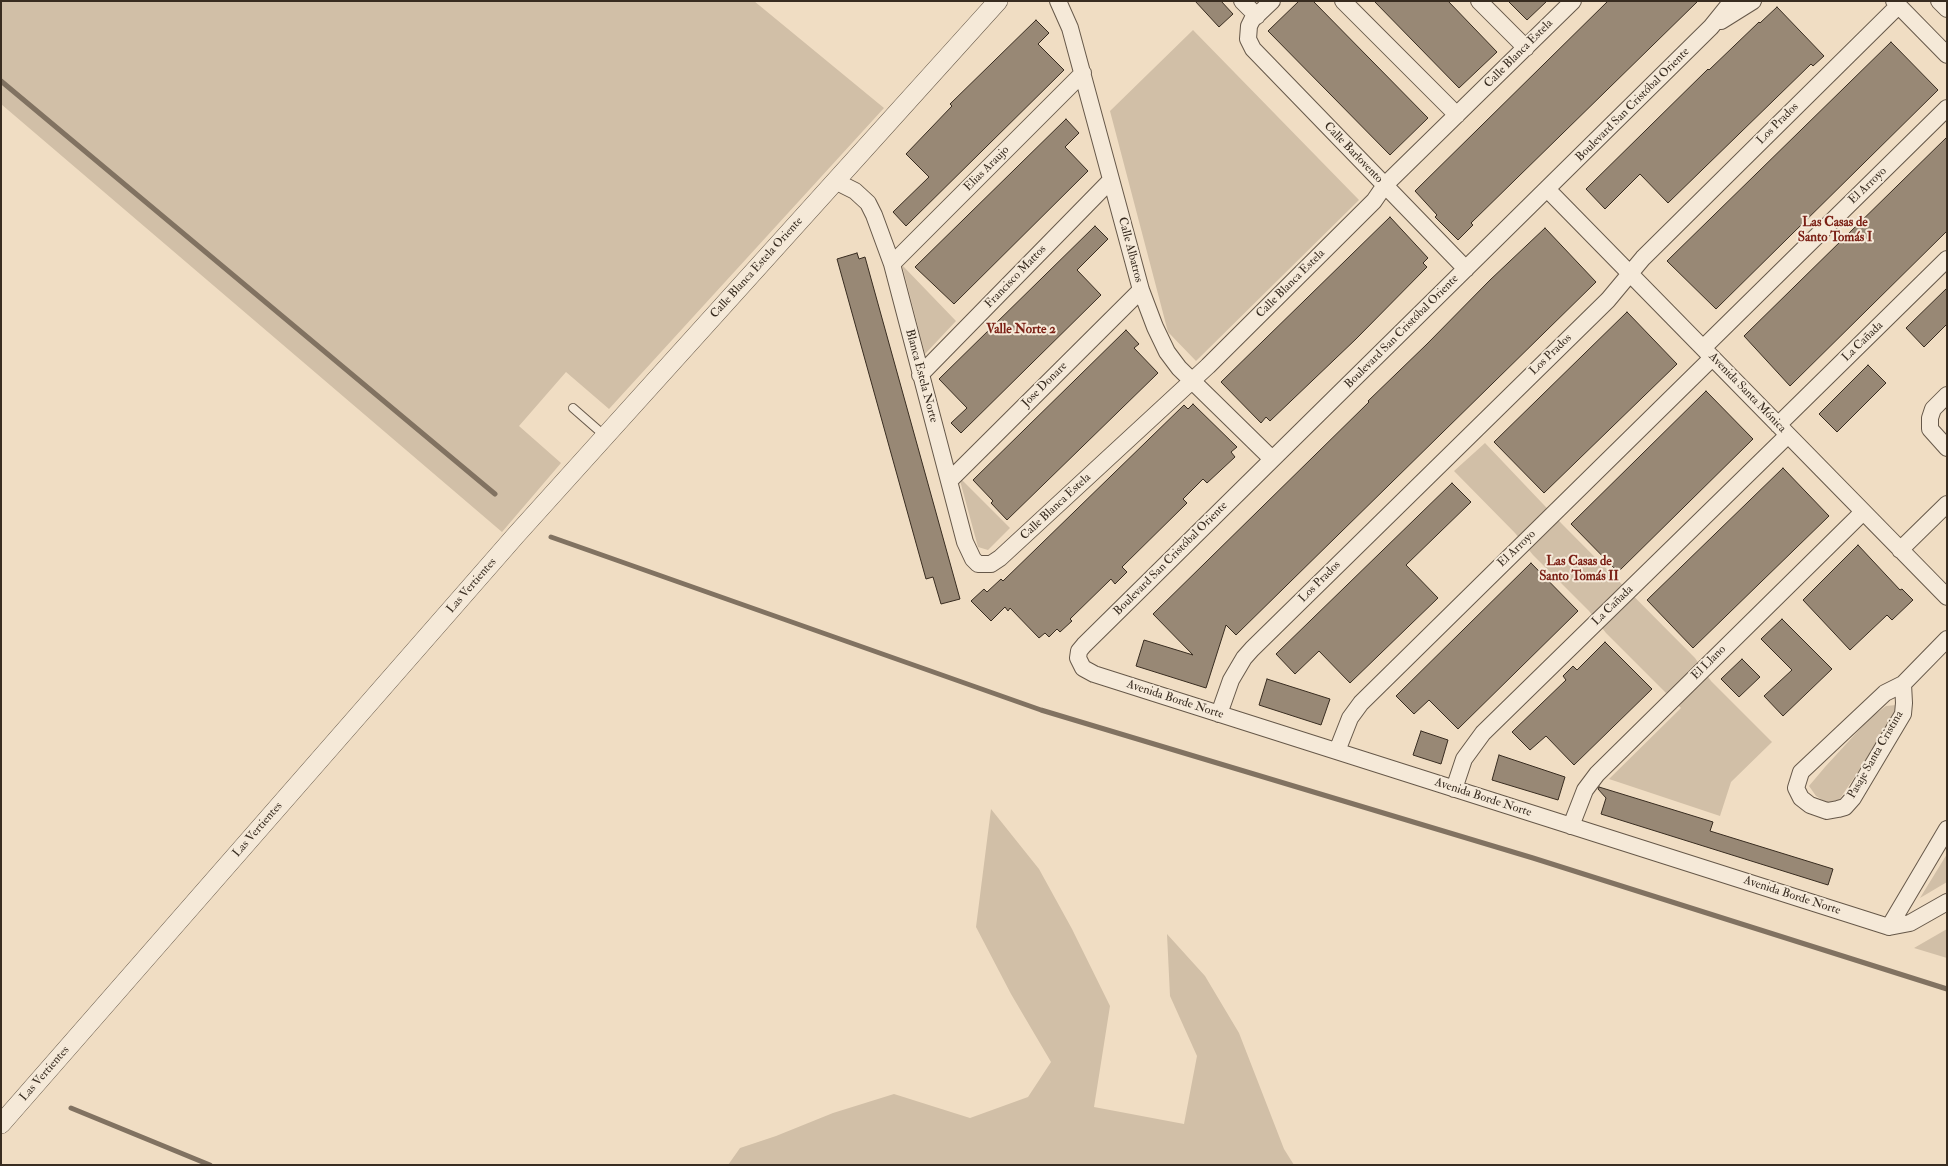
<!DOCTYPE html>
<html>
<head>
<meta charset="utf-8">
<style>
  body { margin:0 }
  #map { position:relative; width:1948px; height:1166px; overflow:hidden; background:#f0ddc3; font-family:"IM FELL Double Pica",serif }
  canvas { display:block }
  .frame { position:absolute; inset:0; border:2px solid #382c20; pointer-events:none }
</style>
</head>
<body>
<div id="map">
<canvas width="1948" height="1166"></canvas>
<div class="frame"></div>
</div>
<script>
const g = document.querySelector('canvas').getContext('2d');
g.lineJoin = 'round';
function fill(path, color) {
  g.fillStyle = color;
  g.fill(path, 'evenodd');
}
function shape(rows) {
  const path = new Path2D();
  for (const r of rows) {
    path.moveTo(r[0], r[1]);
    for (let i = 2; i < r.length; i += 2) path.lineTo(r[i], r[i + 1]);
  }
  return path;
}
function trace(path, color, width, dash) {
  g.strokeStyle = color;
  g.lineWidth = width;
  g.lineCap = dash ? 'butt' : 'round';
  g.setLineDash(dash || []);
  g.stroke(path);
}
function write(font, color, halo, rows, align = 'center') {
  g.font = font + ' "IM FELL Double Pica",serif';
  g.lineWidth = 4;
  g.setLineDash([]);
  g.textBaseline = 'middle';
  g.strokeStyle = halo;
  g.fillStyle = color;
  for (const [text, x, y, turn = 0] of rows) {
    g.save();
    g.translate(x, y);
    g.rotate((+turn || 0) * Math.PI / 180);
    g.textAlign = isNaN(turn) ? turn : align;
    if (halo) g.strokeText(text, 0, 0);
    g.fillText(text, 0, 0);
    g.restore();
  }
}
fill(shape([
  [1,1,754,1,884,108,609,409,566,372,519,426,561,463,502,532,1,104],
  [1193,30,1359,200,1196,361,1168,332,1110,111],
  [902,265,956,321,925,354],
  [1485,443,1562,524,1695,658,1711,681,1772,742,1731,782,1720,816,1609,779,1681,708,1606,633,1589,611,1533,555,1515,533,1454,471],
  [959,477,1010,528,988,550,978,547],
  [1896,705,1895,713,1880,739,1839,800,1827,803,1816,796,1809,786,1825,767,1870,718,1886,706],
  [991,809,1039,869,1072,929,1110,1006,1094,1107,1184,1124,1197,1056,1170,996,1167,934,1205,976,1239,1033,1284,1149,1294,1165,728,1165,740,1148,776,1136,833,1113,894,1094,970,1118,1028,1097,1051,1062,1011,994,976,927],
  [1947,854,1947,882,1920,898],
  [1947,929,1947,958,1914,948]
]), '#d1bfa7');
trace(shape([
  [1,81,495,494],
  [551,537,1041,710,1533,858,1947,989],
  [71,1108,210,1165]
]), '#817261', 5);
const building = shape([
  [1195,1,1221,1,1233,14,1219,27,1195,1],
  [1299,1,1313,1,1428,118,1390,155,1268,31,1299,1],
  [1374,1,1448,1,1497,52,1459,88,1374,1],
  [1508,1,1547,1,1527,20,1508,1],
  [1608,1,1698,1,1471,223,1473,225,1458,240,1435,217,1437,215,1415,191,1608,1],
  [1777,7,1824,56,1813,66,1811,64,1668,203,1640,174,1605,209,1586,189,1708,69,1709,70,1759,22,1760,23,1777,7],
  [1036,20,1049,33,1038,44,1064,70,906,226,893,212,929,177,906,154,952,106,950,104,1036,20],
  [1891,42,1938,90,1716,309,1667,261,1891,42],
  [1066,119,1079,133,1065,147,1088,171,954,304,915,267,1066,119],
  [1947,137,1947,231,1790,386,1744,336,1947,137],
  [1390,217,1428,258,1423,263,1427,267,1356,339,1270,421,1266,417,1261,423,1221,382,1390,217],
  [1095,226,1108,239,1077,270,1101,295,961,433,951,423,967,408,939,379,1095,226],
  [1545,228,1596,282,1236,635,1226,625,1206,688,1136,666,1144,640,1193,655,1153,614,1369,402,1368,401,1427,344,1490,280,1545,228],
  [857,253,859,259,865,257,960,599,941,604,933,577,926,579,837,259,857,253],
  [1947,288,1947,324,1924,347,1906,328,1947,288],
  [1627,312,1677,364,1544,493,1494,442,1627,312],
  [1126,330,1139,344,1134,348,1158,373,1007,520,991,503,993,501,973,480,1126,330],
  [1868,365,1886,383,1837,432,1819,414,1868,365],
  [1706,391,1753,439,1618,572,1571,524,1706,391],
  [1193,404,1237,447,1231,452,1235,457,1207,483,1203,479,1183,499,1187,503,1122,567,1127,572,1115,584,1111,579,1070,619,1072,621,1060,632,1057,629,1049,637,1045,633,1039,638,1010,608,1008,611,1005,607,991,621,971,601,984,589,987,592,1001,579,1003,581,1184,405,1188,409,1193,404],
  [1783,468,1829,516,1693,648,1647,600,1783,468],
  [1452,483,1471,502,1406,565,1438,598,1350,683,1319,651,1295,674,1276,654,1452,483],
  [1858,545,1900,590,1902,589,1913,600,1892,620,1887,615,1850,650,1803,600,1858,545],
  [1531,563,1578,611,1458,729,1429,700,1414,714,1396,696,1531,563],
  [1782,619,1832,669,1783,716,1764,696,1792,670,1761,639,1782,619],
  [1605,642,1652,689,1574,765,1546,736,1530,750,1512,732,1566,680,1563,676,1573,666,1577,670,1605,642],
  [1742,659,1760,677,1739,697,1721,679,1742,659],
  [1267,679,1330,699,1321,725,1259,705,1267,679],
  [1421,731,1448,740,1441,764,1413,755,1421,731],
  [1499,755,1565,777,1558,800,1492,780,1499,755],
  [1599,787,1713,822,1710,831,1833,869,1828,885,1601,814,1606,798,1598,789,1599,787]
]);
fill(building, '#988875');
trace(building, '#382c20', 1);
const service = shape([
  [573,408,605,436]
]);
const minor = shape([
  [1058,1,1070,28,1141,290,1155,327,1167,352,1179,368,1272,459],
  [1242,1,1257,16],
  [1272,1,1252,20,1249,26,1248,39,1253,49,1466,269],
  [1343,1,1457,115],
  [1479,1,1526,48],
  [1732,1,1711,27,1084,645,1079,651,1078,658,1083,668,1094,674,1889,927,1910,923,1947,902],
  [1894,1,1947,55],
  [1939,1,1947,9],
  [1721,21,1753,1],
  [835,181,855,191,868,203,874,215,892,264,965,542,973,559,978,564,991,564,1000,558,1208,366,1374,201,1385,185,1573,1],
  [1547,189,1947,597],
  [892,264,1083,73],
  [1703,348,1947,108],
  [920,375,1111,180],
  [1947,395,1933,409,1930,418,1930,429,1947,448],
  [1778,425,1947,259],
  [950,480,1141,290],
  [1900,550,1947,504],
  [1903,684,1904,703,1903,714,1853,798,1845,807,1838,809,1827,811,1810,805,1801,798,1796,788,1801,772,1885,693,1903,684,1947,639],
  [1219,714,1231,680,1244,658,1252,649,1608,300,1643,258,1898,6],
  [1337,751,1350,718,1361,703,1712,358],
  [1454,789,1464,759,1483,733,1788,435],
  [1571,826,1585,790,1597,774,1863,512],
  [1889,927,1947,829]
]);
const tertiary = shape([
  [1,1124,516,535,998,1]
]);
trace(service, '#665849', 10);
trace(minor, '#665849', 18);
trace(tertiary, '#665849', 20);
trace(service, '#f5e9d8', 8);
trace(minor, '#f5e9d8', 16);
trace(tertiary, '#f5e9d8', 19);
write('12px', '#382c20', '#f5e9d8', [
  ["Calle Blanca Estela",1519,54,-45],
  ["Boulevard San Cristóbal Oriente",1633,105,-45],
  ["Los Prados",1778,124,-45],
  ["Calle Barlovento",1353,153,46],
  ["Elias Araujo",987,169,-45],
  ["El Arroyo",1868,186,-44],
  ["Calle Albatros",1130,250,75],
  ["Calle Blanca Estela Oriente",757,268,-48],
  ["Francisco Mattos",1016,277,-46],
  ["Calle Blanca Estela",1291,284,-45],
  ["Boulevard San Cristóbal Oriente",1402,332,-45],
  ["La Cañada",1863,342,-44],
  ["Los Prados",1551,355,-44],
  ["Blanca Estela Norte",921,376,75],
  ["Jose Donare",1045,385,-45],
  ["Avenida Santa Mónica",1747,393,46],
  ["Calle Blanca Estela",1056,507,-43],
  ["El Arroyo",1517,549,-44],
  ["Boulevard San Cristóbal Oriente",1171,559,-45],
  ["Los Prados",1320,582,-45],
  ["Las Vertientes",472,586,-49],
  ["La Cañada",1613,606,-44],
  ["El Llano",1709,663,-45],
  ["Avenida Borde Norte",1175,700,18],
  ["Pasaje Santa Cristina",1876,755,-60],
  ["Avenida Borde Norte",1483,798,18],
  ["Las Vertientes",258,830,-49],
  ["Avenida Borde Norte",1792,896,18],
  ["Las Vertientes",45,1074,-49]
]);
write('bold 13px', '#7a1f14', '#f5e9d8', [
  ["Las Casas de",1835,223],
  ["Santo Tomás I",1835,238],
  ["Valle Norte 2",1021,330],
  ["Las Casas de",1579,562],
  ["Santo Tomás II",1579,577]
]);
</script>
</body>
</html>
